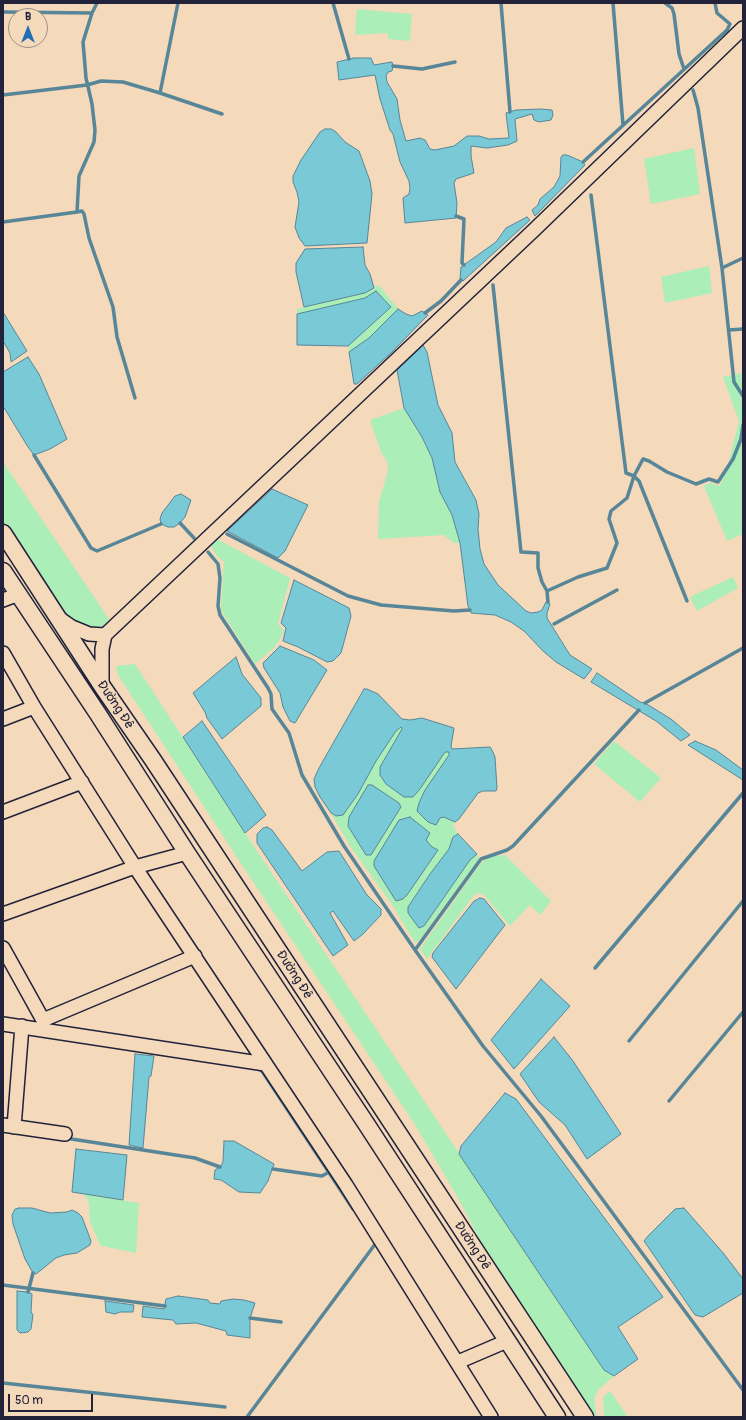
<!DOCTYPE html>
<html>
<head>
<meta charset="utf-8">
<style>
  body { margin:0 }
  #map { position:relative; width:746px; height:1420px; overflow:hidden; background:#f4d9bb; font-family:Pangolin,sans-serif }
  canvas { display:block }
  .frame { position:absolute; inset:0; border:4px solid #22223b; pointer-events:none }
  .north { position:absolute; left:8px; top:8px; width:40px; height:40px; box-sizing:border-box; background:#f4d9bb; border:1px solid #a09088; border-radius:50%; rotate:0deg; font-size:11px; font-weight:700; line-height:16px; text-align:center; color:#22223b }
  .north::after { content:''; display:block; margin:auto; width:14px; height:18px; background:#1f6fb2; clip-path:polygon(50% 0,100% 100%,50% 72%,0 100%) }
  .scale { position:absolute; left:8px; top:1394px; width:85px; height:18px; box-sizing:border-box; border:2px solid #22223b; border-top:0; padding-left:5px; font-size:12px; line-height:14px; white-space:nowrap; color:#22223b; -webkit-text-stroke:3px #f4d9bb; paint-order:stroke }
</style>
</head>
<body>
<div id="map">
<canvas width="746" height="1420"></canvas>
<div class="frame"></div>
<div class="north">B</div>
<div class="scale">50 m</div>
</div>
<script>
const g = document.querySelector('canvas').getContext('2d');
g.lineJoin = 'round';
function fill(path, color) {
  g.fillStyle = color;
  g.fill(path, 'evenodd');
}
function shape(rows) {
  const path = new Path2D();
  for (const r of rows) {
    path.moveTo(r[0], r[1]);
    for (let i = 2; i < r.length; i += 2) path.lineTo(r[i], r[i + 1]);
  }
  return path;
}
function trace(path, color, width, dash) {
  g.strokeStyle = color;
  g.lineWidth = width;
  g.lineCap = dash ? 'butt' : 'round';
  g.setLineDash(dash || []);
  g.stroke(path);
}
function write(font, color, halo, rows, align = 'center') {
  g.font = font + ' Pangolin,sans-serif';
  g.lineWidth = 3;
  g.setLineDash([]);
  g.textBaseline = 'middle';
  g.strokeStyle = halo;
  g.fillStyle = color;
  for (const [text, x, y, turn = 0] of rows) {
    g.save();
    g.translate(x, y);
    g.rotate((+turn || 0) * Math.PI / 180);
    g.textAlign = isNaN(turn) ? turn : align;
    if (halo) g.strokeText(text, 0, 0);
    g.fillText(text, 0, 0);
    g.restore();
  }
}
fill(shape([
  [357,9,412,14,410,41,389,39,387,33,355,35],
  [694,148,700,194,651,204,644,159],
  [709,266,712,293,665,303,661,277],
  [379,285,398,309,369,338,349,352,348,346,391,307,377,292,365,298,297,314,297,309,365,293],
  [743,373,743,534,727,541,704,486,709,483,720,486,729,461,739,421,723,377],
  [404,408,422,437,432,458,440,492,452,515,460,543,454,543,444,535,378,539,379,502,388,471,387,461,382,454,370,420],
  [3,462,109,619,105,625,96,628,87,628,71,620,57,607,3,525],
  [215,538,290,578,278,624,284,630,280,639,274,648,255,664,222,612,221,605,224,562,216,555,211,546],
  [733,577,738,588,697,611,690,597],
  [135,664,245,833,604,1370,614,1376,598,1390,594,1399,597,1417,592,1417,493,1265,458,1198,414,1123,244,868,118,675,116,666],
  [401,727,403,729,399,736,413,797,420,789,445,752,449,752,436,825,440,818,444,817,455,822,453,826,458,834,453,837,449,849,430,874,408,907,419,928,424,926,470,860,477,854,479,859,419,941,415,942,391,903,352,849,331,813,336,816,358,794,376,761,396,731],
  [372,785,399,803,401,807,366,854,348,826],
  [410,817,430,833,425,840,432,847,438,850,374,861],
  [614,741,661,778,640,802,594,764],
  [505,855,551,901,540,915,530,905,510,926,483,894,479,893,475,894,427,959,420,949,480,864,485,860,494,856],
  [82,1194,139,1203,136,1253,102,1246,99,1243,90,1221,89,1203,87,1198],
  [610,1391,628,1417,604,1417,603,1397]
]), '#abeeb8');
const water = shape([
  [354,58,371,58,374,65,392,62,393,66,392,71,388,72,386,76,387,82,397,99,400,120,406,141,420,138,425,140,430,149,435,150,454,146,467,136,479,136,489,139,509,138,506,113,516,110,541,109,552,110,553,115,551,120,539,122,534,120,532,114,515,119,517,141,508,145,487,148,471,146,471,156,474,173,456,179,454,183,457,203,456,218,405,223,403,198,409,194,410,189,409,181,400,162,393,134,390,130,380,99,375,75,339,80,337,62,354,58],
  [325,129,331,129,336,132,345,142,359,151,370,181,372,194,367,243,305,246,299,238,295,227,299,202,297,192,293,182,293,176,301,160,320,132,325,129],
  [563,155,567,155,583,162,585,165,535,216,532,210,538,205,540,199,554,187,560,176,561,157,563,155],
  [527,217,530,220,463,281,460,279,461,267,496,242,506,228,527,217],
  [363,247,365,265,370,274,374,288,365,293,304,307,296,272,296,263,305,249,363,247],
  [376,291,391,307,348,346,297,345,297,314,365,298,376,291],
  [398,309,406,314,412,316,422,311,428,315,392,352,357,384,354,384,349,352,369,338,398,309],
  [3,312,27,351,11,362,10,353,3,341,3,312],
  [423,345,427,352,438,405,452,433,455,462,476,500,479,514,478,529,480,549,484,564,498,585,526,611,531,613,538,612,542,610,546,602,548,602,550,604,547,613,547,618,570,655,592,669,584,679,556,662,543,651,524,631,511,622,495,615,471,613,468,606,460,543,452,515,440,492,432,458,422,437,404,408,397,370,423,345],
  [28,357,39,374,67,439,50,449,34,455,28,447,3,406,3,372,28,357],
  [272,489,308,505,285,551,278,558,227,531,272,489],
  [181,494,191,500,185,517,180,523,174,527,168,527,161,524,160,519,162,513,175,496,181,494],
  [294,580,349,608,351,616,341,653,333,661,327,662,298,647,283,641,286,628,281,623,294,580],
  [280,646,314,660,327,670,295,723,290,721,283,707,280,693,264,668,263,663,280,646],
  [236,657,242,674,261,698,261,706,222,739,207,718,205,712,193,693,236,657],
  [597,673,640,702,645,703,671,719,690,735,681,741,656,721,591,682,597,673],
  [364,689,367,689,378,694,402,719,410,720,422,718,454,728,451,746,452,749,490,747,492,750,495,757,497,788,496,791,483,791,478,793,459,819,455,822,444,817,440,818,436,825,428,822,417,811,419,803,425,790,449,755,449,752,445,752,420,789,413,797,404,797,386,784,380,775,380,767,402,729,401,727,396,731,376,761,358,794,343,815,336,816,331,813,320,797,315,787,314,779,319,768,364,689],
  [202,721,266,815,245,833,183,737,202,721],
  [695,741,716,750,743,770,743,780,688,745,695,741],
  [368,785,372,785,399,803,401,807,371,855,366,855,348,826,349,817,368,785],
  [410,817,430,833,426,840,432,847,438,850,407,895,403,899,396,901,374,866,374,861,399,820,410,817],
  [267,827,272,830,302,871,327,852,339,851,367,895,381,909,381,915,362,935,354,941,333,911,330,913,348,945,333,956,257,843,257,834,263,828,267,827],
  [458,834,477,854,470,860,424,926,419,928,408,913,408,907,430,874,449,849,453,837,458,834],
  [480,898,484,899,505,925,456,989,432,957,433,953,474,901,480,898],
  [541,979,570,1006,514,1069,491,1040,541,979],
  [554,1037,573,1061,621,1134,587,1159,565,1125,539,1102,520,1074,554,1037],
  [135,1054,154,1056,151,1076,149,1077,143,1148,129,1145,135,1054],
  [505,1093,516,1099,663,1297,618,1327,638,1359,614,1376,604,1370,459,1154,461,1146,505,1093],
  [224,1141,234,1141,274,1164,268,1181,260,1193,239,1192,221,1180,214,1179,215,1170,220,1167,223,1162,224,1141],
  [76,1149,127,1155,123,1200,72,1192,76,1149],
  [19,1208,32,1208,50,1213,67,1212,72,1210,78,1213,82,1217,91,1241,90,1245,77,1253,64,1255,56,1258,36,1274,33,1273,25,1259,13,1224,12,1215,15,1209,19,1208],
  [684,1208,724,1254,743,1279,743,1293,703,1317,695,1315,644,1241,648,1236,675,1209,684,1208],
  [17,1291,28,1292,32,1294,31,1312,33,1315,31,1329,28,1332,20,1333,17,1330,17,1291],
  [178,1296,208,1300,210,1303,220,1304,221,1301,233,1299,244,1300,255,1303,250,1318,250,1338,227,1335,226,1331,196,1323,176,1324,173,1320,142,1317,143,1306,164,1309,166,1299,178,1296],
  [105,1301,134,1305,133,1312,120,1312,115,1314,106,1312,105,1301]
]);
fill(water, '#7ac9d6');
trace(water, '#578698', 1);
trace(shape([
  [333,3,349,59],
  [501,3,510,112],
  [613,3,623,125],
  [665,3,672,8,674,14,679,54,684,69],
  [3,12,92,13],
  [393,66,422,69,455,62],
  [693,90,698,108,722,268,734,382,743,396],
  [160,93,178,3],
  [3,95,87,85,101,81,123,82,160,93,222,114],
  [583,162,727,30,730,24,717,13,715,3],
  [591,195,626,473,634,476,639,481,687,601],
  [77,212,82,211,84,214,89,238,113,307,117,337,135,398],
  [456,216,464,219,462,263,464,265],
  [3,222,77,212,79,176,94,142,95,130,92,104,86,78,83,42,92,13,97,3],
  [722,268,743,258],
  [493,285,521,552,538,553,538,568,542,582,547,591,578,577,607,568,617,543,609,519,611,511,627,498,634,476,643,459,649,461,667,472,696,484,709,479,718,482,733,459,741,439,743,425],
  [425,313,441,301,461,280],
  [729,330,743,329],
  [34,455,91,548,97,551,161,524],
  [180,523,194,538],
  [227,534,348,596,381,605,454,611,470,610],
  [208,552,218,564,220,578,218,606,220,615,268,688,271,694,272,709,289,733,302,775,344,846,415,950,483,1046,541,1116,743,1390],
  [547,591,548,602],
  [554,624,617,590],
  [645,703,743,648],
  [415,950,481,859,507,850,513,846,639,710],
  [595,968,743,793],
  [629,1041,743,901],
  [256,1068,262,1071,353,1209],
  [669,1101,743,1012],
  [65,1138,195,1158,220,1167],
  [273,1169,322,1176,329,1172],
  [3,1285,165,1306],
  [28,1292,33,1273],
  [250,1318,281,1322],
  [3,1383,225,1407],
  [247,1417,376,1243,374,1241]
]), '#578698', 3.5);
const minor = shape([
  [3,600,19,594],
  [59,618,72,627,89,634,105,635],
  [3,653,34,707,135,867,346,1185,491,1417],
  [102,686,102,649,105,635,534,230,743,28],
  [3,719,34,707],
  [3,812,82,782],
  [3,914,135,867,187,853],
  [3,948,43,1020,195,956],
  [3,1024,265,1064],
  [3,1125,65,1134],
  [14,1127,22,1026],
  [458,1362,507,1341]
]);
const tertiary = shape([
  [3,533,102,686,153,760,585,1417],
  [3,571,98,714,187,853,367,1125,557,1417]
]);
trace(minor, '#22223b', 16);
trace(tertiary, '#22223b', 19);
trace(minor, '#f4d9bb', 13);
trace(tertiary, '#f4d9bb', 16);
write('13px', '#22223b', '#f4d9bb', [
  ["Đường Đê",115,705,56],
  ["Đường Đê",294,975,57],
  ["Đường Đê",472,1246,57]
]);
</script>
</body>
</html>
